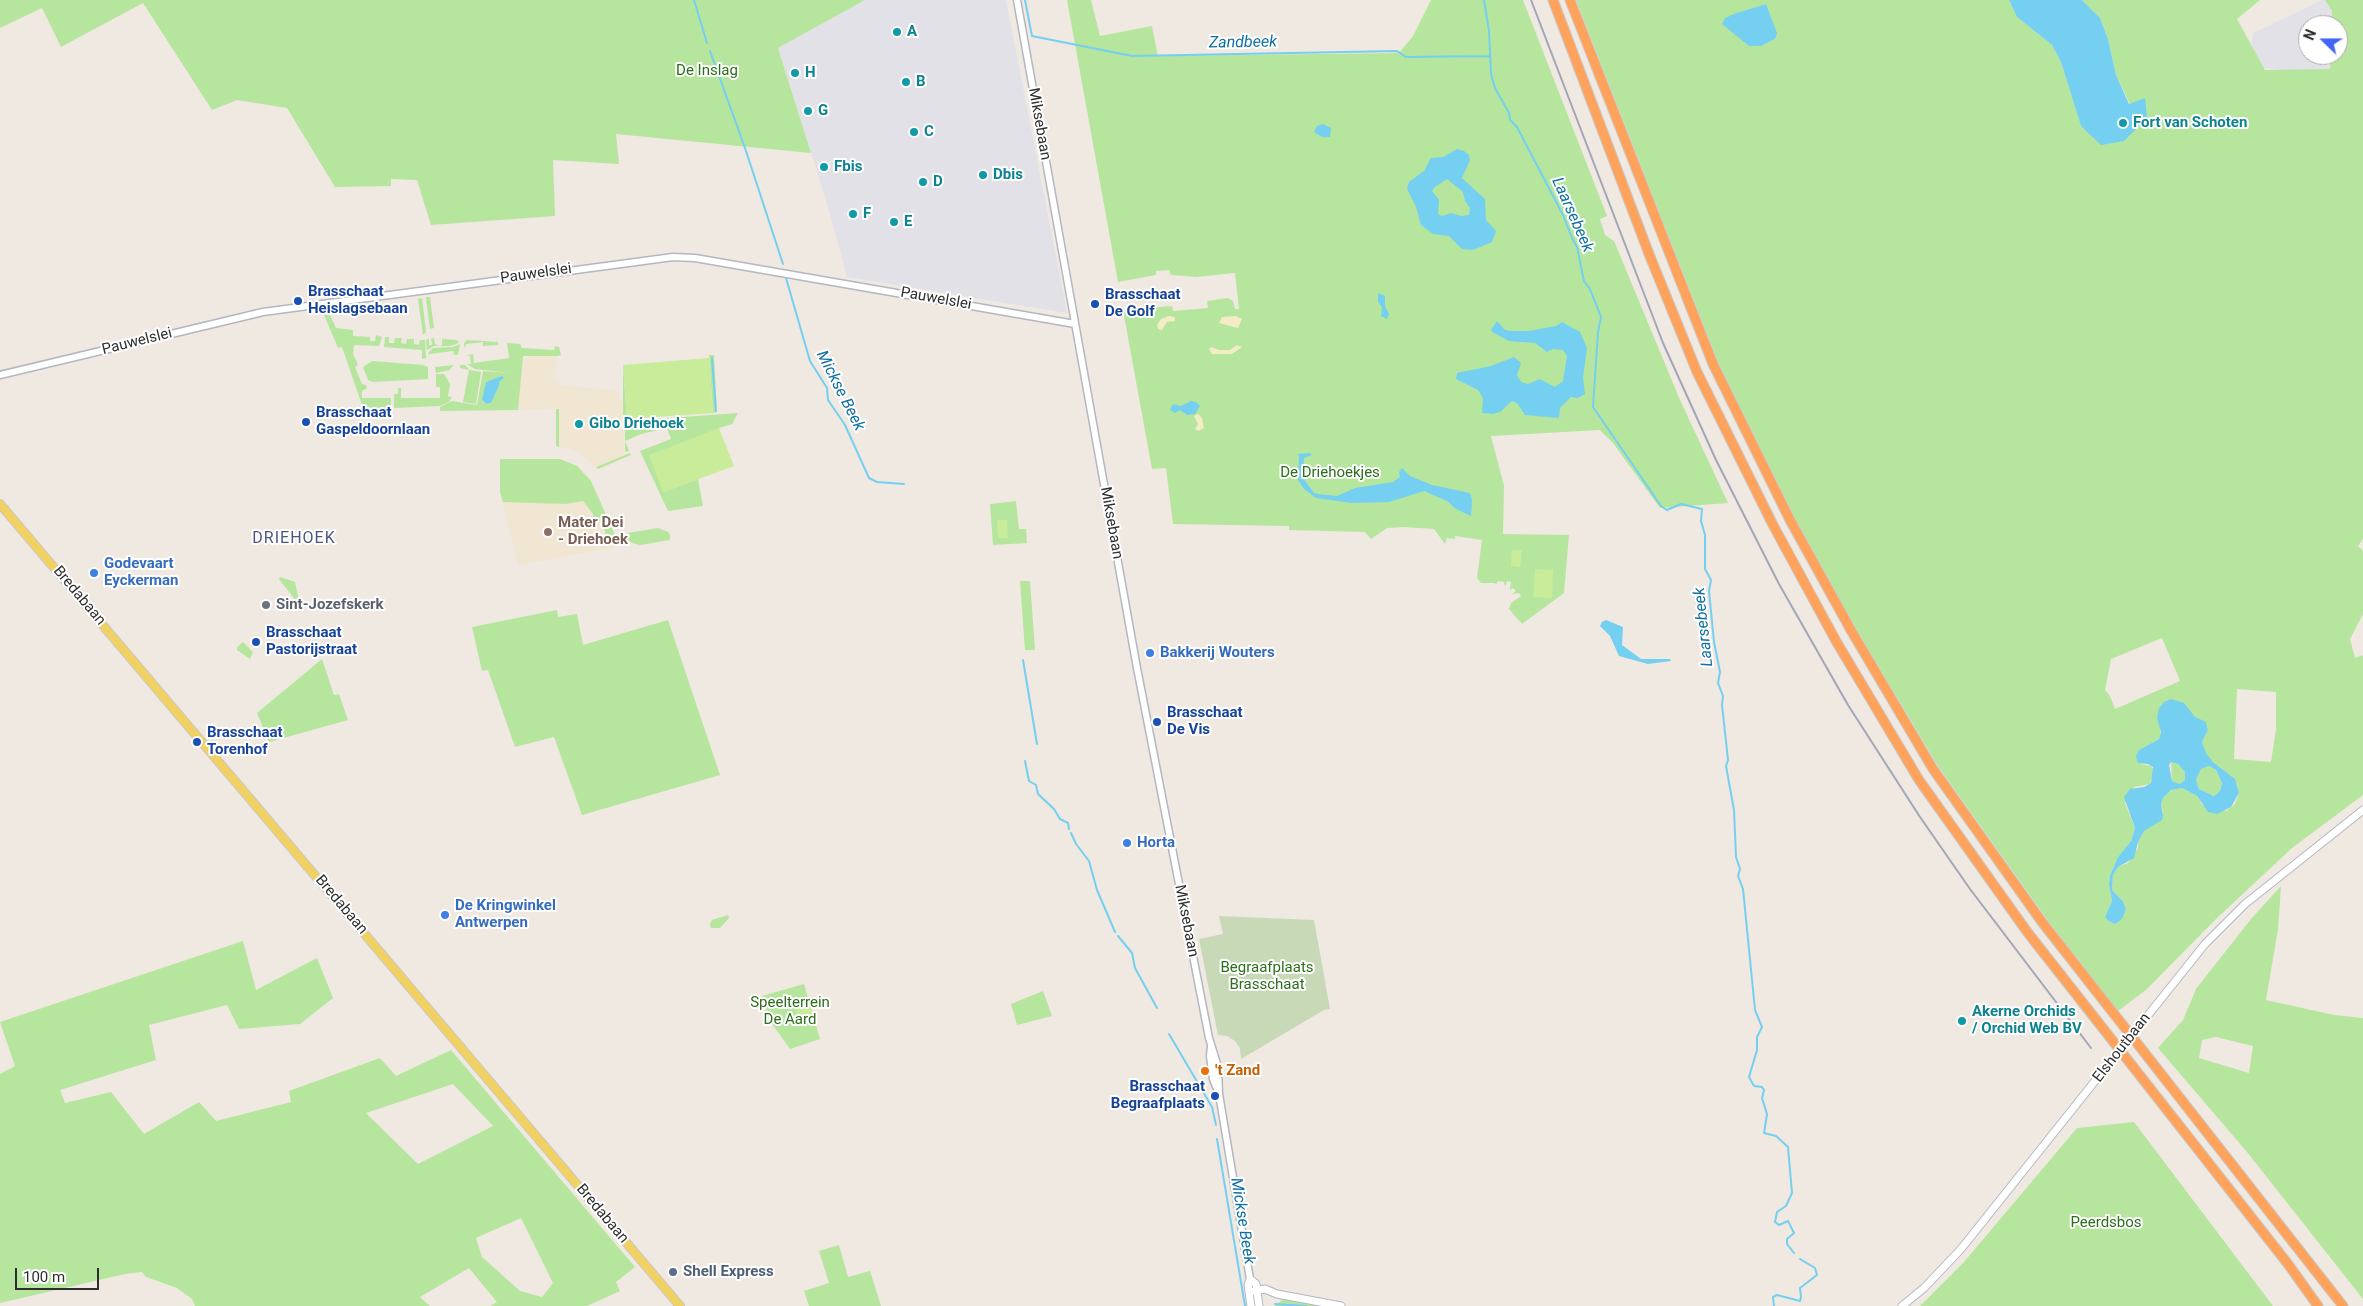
<!DOCTYPE html>
<html>
<head>
<meta charset="utf-8">
<style>
  body { margin:0 }
  #map { position:relative; width:2363px; height:1306px; overflow:hidden; background:#efe9e1; font-family:Roboto,sans-serif }
  canvas { display:block }
  .north { position:absolute; left:2298px; top:15px; width:50px; height:50px; box-sizing:border-box; background:#fff; border:1px solid #ababab; border-radius:50%; rotate:292deg; font-size:14px; font-weight:700; line-height:20px; text-align:center; color:#2e2e2e }
  .north::after { content:''; display:block; margin:auto; width:18px; height:22px; background:#4264fb; clip-path:polygon(50% 0,100% 100%,50% 72%,0 100%) }
  .scale { position:absolute; left:15px; top:1268px; width:84px; height:22px; box-sizing:border-box; border:2px solid #2e2e2e; border-top:0; padding-left:6px; font-size:15px; line-height:18px; white-space:nowrap; color:#2e2e2e; -webkit-text-stroke:4px #fff; paint-order:stroke }
</style>
</head>
<body>
<div id="map">
<canvas width="2363" height="1306"></canvas>
<div class="north">N</div>
<div class="scale">100 m</div>
</div>
<script>
const g = document.querySelector('canvas').getContext('2d');
g.lineJoin = 'round';
function fill(path, color) {
  g.fillStyle = color;
  g.fill(path, 'evenodd');
}
function shape(rows) {
  const path = new Path2D();
  for (const r of rows) {
    path.moveTo(r[0], r[1]);
    for (let i = 2; i < r.length; i += 2) path.lineTo(r[i], r[i + 1]);
  }
  return path;
}
function trace(path, color, width, dash) {
  g.strokeStyle = color;
  g.lineWidth = width;
  g.lineCap = dash ? 'butt' : 'round';
  g.setLineDash(dash || []);
  g.stroke(path);
}
function write(font, color, halo, rows, align = 'center') {
  g.font = font + ' Roboto,sans-serif';
  g.lineWidth = 4;
  g.setLineDash([]);
  g.textBaseline = 'middle';
  g.strokeStyle = halo;
  g.fillStyle = color;
  for (const [text, x, y, turn = 0] of rows) {
    g.save();
    g.translate(x, y);
    g.rotate((+turn || 0) * Math.PI / 180);
    g.textAlign = isNaN(turn) ? turn : align;
    if (halo) g.strokeText(text, 0, 0);
    g.fillText(text, 0, 0);
    g.restore();
  }
}
fill(shape([
  [865,0,1006,0,1067,313,847,277,826,200,778,48],
  [2323,0,2330,0,2334,25,2308,25,2308,55,2332,55,2331,72,2302,73,2249,66,2253,33]
]), '#e3e1e8');
fill(shape([
  [530,356,557,356,555,380,559,381,559,385,619,391,619,401,623,401,624,458,598,469,581,454,568,448,556,446,556,409,518,410,522,358,530,358],
  [500,459,560,459,577,466,588,477,595,490,618,542,615,547,518,565,500,492]
]), '#f0e6d1');
fill(shape([
  [0,0,865,0,778,48,811,153,616,134,619,164,553,160,555,216,431,225,417,180,391,179,391,186,335,187,287,108,237,100,212,110,143,3,61,47,42,8,0,28],
  [1067,0,1091,0,1100,36,1152,26,1158,56,1399,53,1413,36,1431,0,1523,0,1607,216,1600,219,1605,235,1614,241,1680,400,1728,503,1660,508,1613,443,1600,430,1491,436,1504,486,1503,534,1569,535,1564,593,1522,624,1509,609,1511,603,1521,596,1519,593,1512,594,1516,591,1513,588,1510,590,1511,582,1507,581,1505,587,1504,582,1498,581,1496,585,1495,583,1481,583,1477,578,1482,540,1455,536,1455,539,1447,538,1445,544,1434,529,1404,527,1387,528,1371,539,1365,532,1289,530,1289,526,1173,524,1166,468,1152,469,1123,310,1172,306,1173,311,1208,308,1207,301,1228,298,1233,301,1235,309,1239,309,1235,273,1196,277,1171,275,1169,270,1156,271,1156,275,1118,282],
  [1576,0,2009,0,2017,17,2052,45,2061,62,2081,126,2145,99,2130,104,2116,75,2108,39,2100,18,2082,0,2260,0,2237,19,2265,70,2330,69,2331,55,2338,55,2338,25,2332,25,2332,11,2325,0,2363,0,2363,539,2358,546,2363,551,2363,614,2350,639,2355,658,2363,655,2363,795,2292,848,2216,919,2147,989,2118,1011,2047,919,1938,766,1857,630,1795,518,1718,362],
  [1766,4,1775,39,1761,46,1749,46,1725,18],
  [2162,638,2180,681,2115,709,2110,696,2105,690,2111,659],
  [2237,689,2276,692,2276,729,2271,762,2234,759],
  [2184,703,2192,715,2207,725,2208,730,2202,742,2205,753,2213,762,2235,779,2239,793,2235,804,2226,811,2202,805,2197,796,2182,788,2171,790,2163,798,2161,804,2163,812,2144,831,2138,842,2138,848,2128,863,2118,867,2113,875,2112,890,2123,901,2126,909,2115,924,2108,921,2105,917,2112,901,2109,885,2110,875,2118,857,2131,841,2135,828,2125,803,2134,787,2150,784,2154,771,2151,766,2141,764,2139,750,2159,739,2161,729,2157,718,2162,704],
  [426,297,430,297,434,328,430,329],
  [422,298,426,332,423,335,418,299],
  [327,309,336,328,353,330,353,336,370,337,370,341,375,341,376,335,382,337,379,346,354,345,353,354,358,365,355,367,362,384,366,385,367,388,362,391,362,398,391,398,391,408,363,408,342,347,338,348,322,310],
  [385,337,389,337,389,343,394,343,395,338,402,338,401,343,406,344,407,339,414,339,414,344,419,345,420,340,425,340,426,358,422,359,422,350,384,347],
  [434,338,435,344,439,346,442,345,442,339,457,340,459,343,450,346,434,346,427,350,426,340,429,339,429,345,432,345,431,339],
  [467,340,498,342,498,345,483,346,483,342,466,344,465,349,464,343],
  [507,343,520,344,522,348,554,350,555,346,559,347,561,355,557,356,523,356,518,410,440,411,440,407,452,401,477,405,483,371,511,373,475,369,467,364,471,364,470,356,466,355,473,354,474,363,509,358],
  [504,378,499,382,499,386,491,403,486,404,483,402,486,382],
  [460,344,458,355,454,355,453,351,429,354,428,358,429,352,433,348,453,347],
  [709,355,714,355,717,412,713,413],
  [372,361,423,365,428,367,428,379,373,382,368,380,363,367],
  [454,365,449,370,436,373,435,367],
  [460,365,465,365,470,370,481,372,476,404,463,402,469,370,460,368],
  [623,365,627,419,623,422],
  [436,374,444,374,450,384,448,396,452,397,449,402,440,406,394,408,394,394,398,394,398,388,401,388,401,398,440,398,440,387,436,387],
  [556,409,559,409,559,447,556,446],
  [738,413,732,424,719,428,663,492,698,479,703,506,668,511,640,451,671,439,667,428,641,434,625,441,629,451,625,452,625,426,632,421,668,418,670,427,670,418],
  [630,453,631,455,598,469,596,467],
  [500,459,560,459,577,466,591,481,618,542,606,536,603,522,594,523,593,514,583,501,566,504,503,502,500,492],
  [1016,501,1019,529,1026,529,1027,543,993,545,990,504],
  [658,528,668,532,670,535,670,540,640,545,632,543,625,538,628,533],
  [280,577,295,582,300,606,279,579],
  [1020,581,1030,581,1035,650,1025,650],
  [557,610,558,617,577,614,583,645,668,620,720,775,582,815,554,737,515,747,488,670,482,671,472,627],
  [243,642,253,652,250,659,237,650,237,647],
  [322,659,334,695,339,694,348,720,269,742,257,713],
  [2171,762,2178,764,2185,772,2185,780,2180,784,2172,781],
  [2209,766,2216,770,2222,783,2220,791,2214,796,2199,789,2196,780,2201,769],
  [2281,886,2278,929,2266,1000,2334,1015,2363,1018,2363,1299,2247,1152,2158,1048,2183,1020,2196,989,2251,919],
  [2216,1037,2253,1046,2249,1073,2199,1058,2202,1040],
  [728,915,729,918,720,928,711,928,710,924,712,920],
  [243,941,256,990,317,958,333,998,300,1024,239,1029,227,1005,149,1025,156,1060,60,1090,65,1103,111,1092,144,1134,199,1102,216,1121,291,1102,289,1091,380,1058,396,1076,451,1050,635,1267,616,1282,620,1291,587,1306,490,1306,497,1302,469,1268,420,1297,430,1306,195,1306,192,1299,177,1288,146,1277,142,1272,125,1274,0,1303,0,1074,15,1066,0,1022],
  [453,1084,493,1126,418,1164,366,1113],
  [521,1218,553,1283,542,1297,520,1291,482,1257,476,1238],
  [804,984,820,1039,790,1049,770,1021,762,996],
  [1043,991,1052,1016,1017,1025,1011,1004],
  [2134,1122,2273,1306,1920,1306,1964,1262,2077,1128],
  [839,1245,848,1277,870,1271,881,1306,809,1306,804,1291,829,1283,819,1251],
  [1284,1298,1325,1306,1275,1306]
]), '#b6e59e');
fill(shape([
  [1169,316,1175,317,1175,321,1167,322,1162,330,1158,329,1157,325,1161,319],
  [1236,316,1242,319,1238,328,1219,323,1222,317],
  [1237,345,1242,347,1232,354,1212,354,1209,349,1211,347,1219,350,1230,350],
  [1198,414,1202,418,1204,428,1199,431,1195,429,1198,424,1194,416]
]), '#f3ecc5');
fill(shape([
  [1219,916,1314,920,1330,1009,1324,1010,1241,1059,1240,1048,1235,1041,1227,1036,1218,1035,1199,939,1223,934]
]), '#c8d9b8');
fill(shape([
  [709,358,713,413,627,419,623,365],
  [719,428,734,466,663,492,649,455],
  [997,520,1007,520,1008,538,998,538],
  [1512,550,1522,550,1520,567,1511,566],
  [1535,569,1553,570,1552,598,1533,597],
  [808,996,814,1017,799,1021,794,1001]
]), '#c9ec9a');
fill(shape([
  [2009,0,2082,0,2100,18,2108,39,2116,75,2129,104,2145,98,2147,118,2124,141,2101,145,2081,126,2061,62,2052,45,2017,17],
  [1766,4,1777,33,1775,39,1761,46,1749,46,1722,24,1725,18,1734,14],
  [1323,124,1331,128,1330,137,1322,137,1314,132,1317,126],
  [1457,149,1464,151,1469,155,1470,160,1462,178,1485,199,1486,220,1496,231,1492,242,1473,250,1462,249,1449,236,1433,234,1421,225,1416,207,1407,189,1409,182,1424,171,1431,158,1443,157],
  [1447,179,1463,192,1465,201,1470,208,1469,215,1462,216,1451,213,1442,216,1438,214,1439,200,1432,191,1435,187],
  [1378,293,1385,296,1385,306,1389,314,1387,319,1381,316,1382,307,1378,302],
  [1497,321,1505,330,1510,331,1529,331,1556,326,1562,322,1580,332,1587,348,1583,378,1585,394,1578,398,1571,397,1560,408,1559,418,1525,415,1517,403,1512,401,1500,412,1493,414,1482,413,1483,398,1478,390,1456,379,1457,373,1491,366,1514,357,1521,363,1517,375,1521,382,1528,384,1540,379,1555,387,1563,381,1567,356,1563,350,1553,349,1547,352,1535,343,1509,341,1492,332,1491,330],
  [502,376,504,378,499,382,499,386,491,403,486,404,482,400,486,382],
  [1191,401,1196,402,1200,406,1195,414,1187,415,1180,410,1175,413,1170,410,1173,404,1181,406],
  [1310,453,1312,455,1304,458,1303,478,1314,493,1318,494,1337,496,1355,488,1393,482,1400,477,1399,472,1402,468,1410,476,1432,485,1470,493,1472,500,1471,516,1456,509,1447,501,1424,491,1389,502,1353,503,1316,498,1304,489,1298,480,1299,457,1298,454],
  [1606,620,1623,627,1622,645,1641,659,1670,659,1671,661,1648,664,1619,656,1610,636,1600,626,1602,622],
  [2171,699,2184,703,2195,717,2206,722,2208,730,2202,742,2206,753,2213,762,2235,779,2239,793,2231,807,2217,814,2208,812,2197,796,2182,788,2171,790,2163,798,2161,804,2163,816,2162,820,2144,831,2138,842,2134,858,2118,867,2113,875,2112,890,2123,901,2126,909,2122,919,2115,924,2108,921,2105,917,2112,901,2109,885,2110,875,2118,857,2131,841,2135,828,2124,797,2130,789,2144,787,2151,783,2153,767,2148,764,2138,763,2136,756,2139,750,2159,739,2161,732,2157,718,2159,708,2164,702],
  [2171,762,2178,764,2185,772,2185,780,2180,784,2172,781,2169,765],
  [2209,766,2216,770,2222,783,2220,791,2214,796,2199,789,2196,780,2201,769]
]), '#75cff0');
trace(shape([
  [694,0,707,43],
  [1025,0,1032,36,1132,56,1397,51,1406,57,1490,56],
  [1484,0,1489,31,1491,74,1495,88,1509,113,1510,120,1517,127,1563,215,1572,238,1577,247,1584,281,1590,289,1601,317,1598,332,1593,407,1661,506,1667,510,1681,504,1702,509,1701,521,1705,535,1705,569,1711,580,1709,591,1714,642,1720,672,1718,683,1723,696,1722,705,1728,760,1726,766,1734,810,1736,857,1740,869,1738,876,1743,889,1755,1010,1762,1027,1757,1037,1757,1050,1749,1077,1754,1086,1762,1087,1764,1090,1762,1098,1767,1114,1764,1133,1776,1136,1788,1147,1792,1193,1786,1206,1777,1212,1775,1222,1779,1225,1788,1221,1794,1233,1787,1239,1787,1244,1794,1253],
  [710,51,745,148,783,264],
  [786,278,810,361,827,388,828,400,845,425,869,478,877,482,904,484],
  [712,358,716,411],
  [1023,660,1037,744],
  [1025,761,1029,781,1036,785,1038,794,1054,809,1060,819,1068,823,1069,829],
  [1071,833,1076,844,1089,861,1097,890,1115,932],
  [1118,936,1132,953,1135,968,1157,1008],
  [1169,1034,1212,1107,1216,1125],
  [1217,1139,1245,1306],
  [1275,1304,1306,1306],
  [1774,1306,1773,1297,1777,1295,1800,1301,1801,1297,1800,1288,1817,1275,1815,1268,1800,1259]
]), '#75cff0', 2);
const tertiary = shape([
  [1017,0,1137,668,1209,1038,1218,1067,1219,1094],
  [0,375,263,312,673,257,695,258,1075,324],
  [1211,1046,1210,1056,1213,1079,1219,1094,1250,1279]
]);
const secondary = shape([
  [2153,1009,2205,944,2245,904,2363,810],
  [1249,1292,1265,1289,1277,1294,1341,1306],
  [1251,1306,1248,1285,1250,1279,1256,1284,1259,1306],
  [1902,1306,1924,1288,1961,1249,2103,1071]
]);
const primary = shape([
  [0,504,680,1306]
]);
const motorway = shape([
  [1553,0,1649,254,1697,372,1773,525,1836,641,1919,780,2028,933,2288,1264,2318,1306],
  [1570,0,1713,364,1790,520,1852,632,1933,769,2042,922,2343,1306]
]);
trace(tertiary, '#b4b7c1', 9);
trace(secondary, '#b4b7c1', 9);
trace(primary, '#c9c9c9', 10);
trace(motorway, '#c9c9c9', 11);
trace(tertiary, '#fff', 6);
trace(secondary, '#fff', 7);
trace(primary, '#f2d163', 8);
trace(motorway, '#ffa35c', 9);
trace(shape([
  [1531,0,1663,343,1716,460,1779,584,1848,705,1920,817,1970,889,2091,1048]
]), '#a3a6b8', 2);
const secondaryBridge = shape([
  [2103,1071,2153,1009]
]);
trace(secondaryBridge, '#b4b7c1', 9, []);
trace(secondaryBridge, '#fff', 7);
for (const [x, y, r, color] of [
  [897,32,5,"#0f9aa8"],
  [795,73,5,"#0f9aa8"],
  [906,82,5,"#0f9aa8"],
  [808,111,5,"#0f9aa8"],
  [2123,123,5,"#0f9aa8"],
  [914,132,5,"#0f9aa8"],
  [824,167,5,"#0f9aa8"],
  [983,175,5,"#0f9aa8"],
  [923,182,5,"#0f9aa8"],
  [853,214,5,"#0f9aa8"],
  [894,222,5,"#0f9aa8"],
  [298,301,5,"#1a4fb4"],
  [1095,304,5,"#1a4fb4"],
  [306,422,5,"#1a4fb4"],
  [579,424,5,"#0f9aa8"],
  [548,532,5,"#8d6e63"],
  [94,573,5,"#3f7fe0"],
  [266,605,5,"#6b7280"],
  [256,642,5,"#1a4fb4"],
  [1150,653,5,"#3f7fe0"],
  [1157,722,5,"#1a4fb4"],
  [197,742,5,"#1a4fb4"],
  [1127,843,5,"#3f7fe0"],
  [445,915,5,"#3f7fe0"],
  [1962,1021,5,"#0f9aa8"],
  [1205,1071,5,"#e8710a"],
  [1215,1096,5,"#1a4fb4"],
  [673,1272,5,"#5c6f8a"]
]) {
  const dot = new Path2D();
  dot.arc(x, y, r, 0, 2 * Math.PI);
  g.fillStyle = color;
  g.fill(dot);
  trace(dot, '#fff', 2);
}
write('bold 15px', '#0d838f', '#fff', [
  ["A",907,32],
  ["H",805,73],
  ["B",916,82],
  ["G",818,111],
  ["Fort van Schoten",2133,123],
  ["C",924,132],
  ["Fbis",834,167],
  ["Dbis",993,175],
  ["D",933,182],
  ["F",863,214],
  ["E",904,222],
  ["Gibo Driehoek",589,424],
  ["Akerne Orchids",1972,1012],
  ["/ Orchid Web BV",1972,1029]
], 'left');
write('15px', '#2c6e1b', '#fff', [
  ["De Inslag",707,71],
  ["De Driehoekjes",1330,473],
  ["Begraafplaats",1267,968],
  ["Brasschaat",1267,985],
  ["Speelterrein",790,1003],
  ["De Aard",790,1020],
  ["Peerdsbos",2106,1223]
]);
write('15px', '#2e2e2e', '#fff', [
  ["Miksebaan",1039,124,80],
  ["Pauwelslei",536,274,-8],
  ["Pauwelslei",936,299,10],
  ["Pauwelslei",137,342,-14],
  ["Miksebaan",1111,523,80],
  ["Bredabaan",79,596,50],
  ["Bredabaan",341,905,50],
  ["Miksebaan",1186,921,79],
  ["Elshoutbaan",2122,1048,-52],
  ["Bredabaan",602,1214,50]
]);
write('bold 15px', '#164399', '#fff', [
  ["Brasschaat",308,292],
  ["Heislagsebaan",308,309],
  ["Brasschaat",1105,295],
  ["De Golf",1105,312],
  ["Brasschaat",316,413],
  ["Gaspeldoornlaan",316,430],
  ["Brasschaat",266,633],
  ["Pastorijstraat",266,650],
  ["Brasschaat",1167,713],
  ["De Vis",1167,730],
  ["Brasschaat",207,733],
  ["Torenhof",207,750],
  ["Brasschaat",1205,1087,"right"],
  ["Begraafplaats",1205,1104,"right"]
], 'left');
write('bold 15px', '#785e54', '#fff', [
  ["Mater Dei",558,523],
  ["- Driehoek",558,540]
], 'left');
write('bold 15px', '#366cbe', '#fff', [
  ["Godevaart",104,564],
  ["Eyckerman",104,581],
  ["Bakkerij Wouters",1160,653],
  ["Horta",1137,843],
  ["De Kringwinkel",455,906],
  ["Antwerpen",455,923]
], 'left');
write('bold 15px', '#5b616d', '#fff', [
  ["Sint-Jozefskerk",276,605]
], 'left');
write('bold 15px', '#c56008', '#fff', [
  ["'t Zand",1215,1071]
], 'left');
write('bold 15px', '#4e5e75', '#fff', [
  ["Shell Express",683,1272]
], 'left');
write('italic 16px', '#0d6fa3', '#fff', [
  ["Zandbeek",1243,43,-1],
  ["Laarsebeek",1572,215,66],
  ["Mickse Beek",840,391,63],
  ["Laarsebeek",1704,627,-96],
  ["Mickse Beek",1242,1221,81]
]);
g.letterSpacing = '1px';
write('16px', '#4d5680', '#fff', [
  ["DRIEHOEK",294,539]
]);
g.letterSpacing = '0px';
</script>
</body>
</html>
